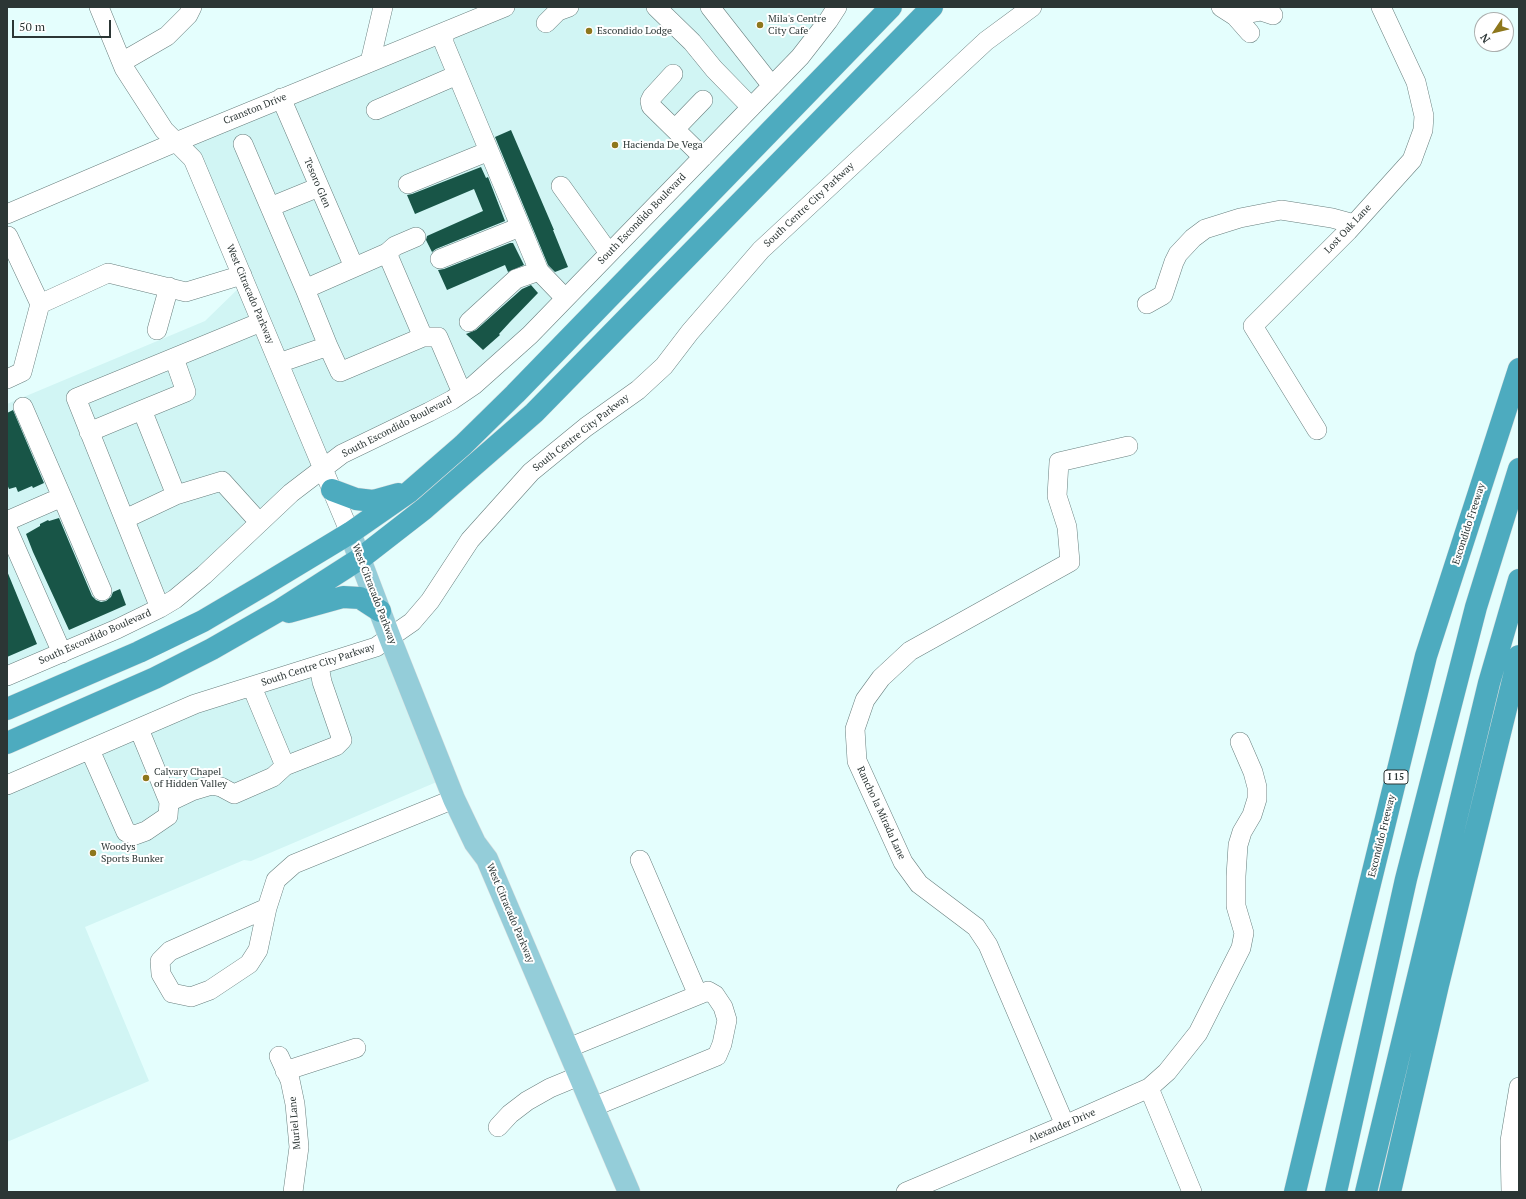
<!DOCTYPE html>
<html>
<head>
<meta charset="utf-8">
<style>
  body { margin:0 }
  #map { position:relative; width:1526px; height:1199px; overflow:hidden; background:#e4fefd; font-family:"PT Serif",serif }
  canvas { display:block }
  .frame { position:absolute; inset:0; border:8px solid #2c3635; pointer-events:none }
  .north { position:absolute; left:1474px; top:12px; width:40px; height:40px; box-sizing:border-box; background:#fff; border:1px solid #abafae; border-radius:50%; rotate:235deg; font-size:11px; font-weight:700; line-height:16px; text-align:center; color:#2c3635 }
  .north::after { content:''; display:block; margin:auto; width:14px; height:18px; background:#8e771c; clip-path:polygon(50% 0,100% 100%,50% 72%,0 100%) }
  .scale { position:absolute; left:12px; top:20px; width:99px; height:18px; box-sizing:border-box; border:2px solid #2c3635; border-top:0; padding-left:5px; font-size:12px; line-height:14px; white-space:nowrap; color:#2c3635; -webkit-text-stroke:3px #fff; paint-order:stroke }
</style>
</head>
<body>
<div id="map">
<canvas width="1526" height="1199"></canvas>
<div class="frame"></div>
<div class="north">N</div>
<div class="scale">50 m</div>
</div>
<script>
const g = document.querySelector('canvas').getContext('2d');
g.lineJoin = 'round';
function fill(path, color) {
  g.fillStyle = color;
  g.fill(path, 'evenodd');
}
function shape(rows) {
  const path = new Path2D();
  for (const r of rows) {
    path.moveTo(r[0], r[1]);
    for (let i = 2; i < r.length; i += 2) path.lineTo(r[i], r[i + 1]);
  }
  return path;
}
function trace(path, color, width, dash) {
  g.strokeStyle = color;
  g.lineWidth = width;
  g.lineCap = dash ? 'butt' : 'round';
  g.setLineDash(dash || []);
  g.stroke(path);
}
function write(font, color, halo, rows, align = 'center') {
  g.font = font + ' "PT Serif",serif';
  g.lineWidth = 4;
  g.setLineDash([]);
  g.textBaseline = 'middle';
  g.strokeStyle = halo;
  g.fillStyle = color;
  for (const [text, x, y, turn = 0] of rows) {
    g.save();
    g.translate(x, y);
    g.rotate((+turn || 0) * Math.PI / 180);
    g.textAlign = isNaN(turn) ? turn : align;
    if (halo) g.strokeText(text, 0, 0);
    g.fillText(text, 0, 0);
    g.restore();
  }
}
fill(shape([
  [505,7,837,7,502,362,342,454,204,575,7,676,7,404,205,321,245,282,176,142],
  [390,638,446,778,251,861,244,860,85,927,149,1081,7,1142,7,785]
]), '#d1f5f4');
fill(shape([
  [511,130,554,230,553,230,568,267,555,272,548,265,495,137],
  [481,167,486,178,488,177,505,221,436,249,432,252,426,240,427,236,483,211,474,189,415,214,407,195,412,194],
  [510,243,513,243,524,265,508,272,505,265,447,290,438,270,444,269],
  [531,285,538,293,510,322,499,334,500,335,483,350,466,334,476,330,522,289],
  [13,410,44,483,33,488,32,486,18,492,16,487,9,489,7,484,7,413],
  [59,518,92,596,96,600,101,602,106,601,111,597,113,592,120,589,126,605,69,630,33,552,26,534,40,526,40,524,48,520,49,521],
  [7,571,37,644,7,657]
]), '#185547');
const minor = shape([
  [99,7,124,68,164,130,193,159,350,533],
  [656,7,692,42,714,69,751,107],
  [710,7,772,86],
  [1221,7,1235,16,1250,33],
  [1235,16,1261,11,1273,15],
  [546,23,558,11,569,7],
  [444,32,444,43,539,271,565,298],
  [122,62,167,36,188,15,192,7],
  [370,62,383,7],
  [673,74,652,97,650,101,651,106,703,157],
  [281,98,354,267],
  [376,110,457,75],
  [675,129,703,100],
  [243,144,305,289],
  [408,184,489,151],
  [561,186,609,253],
  [270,207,319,187],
  [7,214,176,142,505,7],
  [8,236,40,304],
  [387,253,395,246,416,237],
  [440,259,520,227],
  [1147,304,1163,295,1174,262,1178,254,1193,238,1205,229,1240,218,1281,210,1332,218,1354,224],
  [469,322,516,279,539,271],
  [157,330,169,287],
  [328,346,340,372,423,337,438,337,462,393],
  [174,358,186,392,142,410,176,495,222,481,259,522],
  [279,363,328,346,305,289,387,253,423,337],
  [7,379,22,372,40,304,108,273,186,292,242,275],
  [1317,430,1253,326,1348,231,1412,160,1423,130,1424,116,1416,82,1381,7],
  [89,432,142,410],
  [62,497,102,591],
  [125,519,176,495],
  [7,521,62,497,23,407],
  [7,528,62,653],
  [160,608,76,398,261,322],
  [7,676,117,629,160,608,175,599,204,575,291,493,342,454,429,412,452,400,474,385,530,335,800,57,828,21,837,7],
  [139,729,169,802,192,791,212,785,221,787,234,794,273,777,285,766,252,687],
  [90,750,126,832,135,835,146,831,168,816,169,802],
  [285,766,336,746,342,740,322,682,319,666],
  [7,785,195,704,376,647,412,622,430,601,470,540,531,472,586,427,638,390,664,366,690,332,761,250,986,41,1032,7],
  [640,860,698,995],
  [267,908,258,950,249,964,210,990,191,997,172,993,161,974,160,961,170,951,267,908],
  [267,908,276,880,294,864,454,799],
  [568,1048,708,991,715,995,723,1007,727,1020,722,1044,717,1056,593,1107],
  [279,1056,290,1080,295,1104,299,1147,293,1192],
  [285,1071,356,1048],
  [1149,1088,1192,1192],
  [1065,1125,988,945,976,927,919,884,903,862,857,761,855,729,865,700,881,678,910,651,1070,562,1067,527,1057,496,1059,462,1128,446],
  [498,1127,510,1114,527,1101,550,1088,579,1076],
  [906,1192,1065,1125,1149,1088,1167,1072,1198,1033,1241,948,1244,933,1236,906,1236,876,1238,845,1242,832,1252,815,1257,799,1257,787,1253,772,1240,742],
  [1511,1192,1510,1141,1519,1087]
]);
const major = shape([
  [350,533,390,638,454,799,475,843,487,859,629,1192]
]);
const highway = shape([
  [332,490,356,499,373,501,398,494],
  [289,612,343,597,360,598,380,611],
  [7,709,139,652,203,621,264,585,350,533,409,492,463,445,515,394,891,7],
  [7,743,155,678,212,649,280,610,361,558,424,509,534,413,932,7],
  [1295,1192,1331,1042,1426,656,1519,369],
  [1336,1192,1406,879,1476,607,1519,469],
  [1366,1192,1489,683,1519,580],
  [1390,1192,1438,985,1519,656]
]);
trace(minor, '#687f7e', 20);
trace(major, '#dddfdf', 23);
trace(highway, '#dddfdf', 23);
trace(minor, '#fff', 19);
trace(major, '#94cdd9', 22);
trace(highway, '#4dabbf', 22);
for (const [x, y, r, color] of [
  [760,25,4,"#8e771c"],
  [589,31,4,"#8e771c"],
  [615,145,4,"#8e771c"],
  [146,778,4,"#8e771c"],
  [93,853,4,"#8e771c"]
]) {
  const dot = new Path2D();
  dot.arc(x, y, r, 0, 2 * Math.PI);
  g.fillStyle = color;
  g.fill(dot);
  trace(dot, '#fff', 1.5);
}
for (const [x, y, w] of [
  [1396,777,24]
]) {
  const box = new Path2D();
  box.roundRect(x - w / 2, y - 7, w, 14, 3);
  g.fillStyle = '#fff';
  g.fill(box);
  trace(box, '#2c3635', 1);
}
write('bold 9px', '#2c3635', null, [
  ["I 15",1396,777]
]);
write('10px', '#2c3635', '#fff', [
  ["Mila's Centre",768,19],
  ["City Cafe",768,31],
  ["Escondido Lodge",597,31],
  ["Hacienda De Vega",623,145],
  ["Calvary Chapel",154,772],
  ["of Hidden Valley",154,784],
  ["Woodys",101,847],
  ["Sports Bunker",101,859]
], 'left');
write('10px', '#2c3635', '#fff', [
  ["Cranston Drive",255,109,-22],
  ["Tesoro Glen",317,183,67],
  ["South Centre City Parkway",809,205,-43],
  ["South Escondido Boulevard",642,219,-46],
  ["Lost Oak Lane",1348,229,-47],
  ["West Citracado Parkway",250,294,67],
  ["South Escondido Boulevard",397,427,-27],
  ["South Centre City Parkway",581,433,-38],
  ["Escondido Freeway",1469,524,-72],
  ["West Citracado Parkway",374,594,69],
  ["South Escondido Boulevard",95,637,-24],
  ["South Centre City Parkway",318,665,-18],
  ["Rancho la Mirada Lane",881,813,65],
  ["Escondido Freeway",1382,836,-76],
  ["West Citracado Parkway",510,913,67],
  ["Muriel Lane",295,1123,-95],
  ["Alexander Drive",1062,1126,-23]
]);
</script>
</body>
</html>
